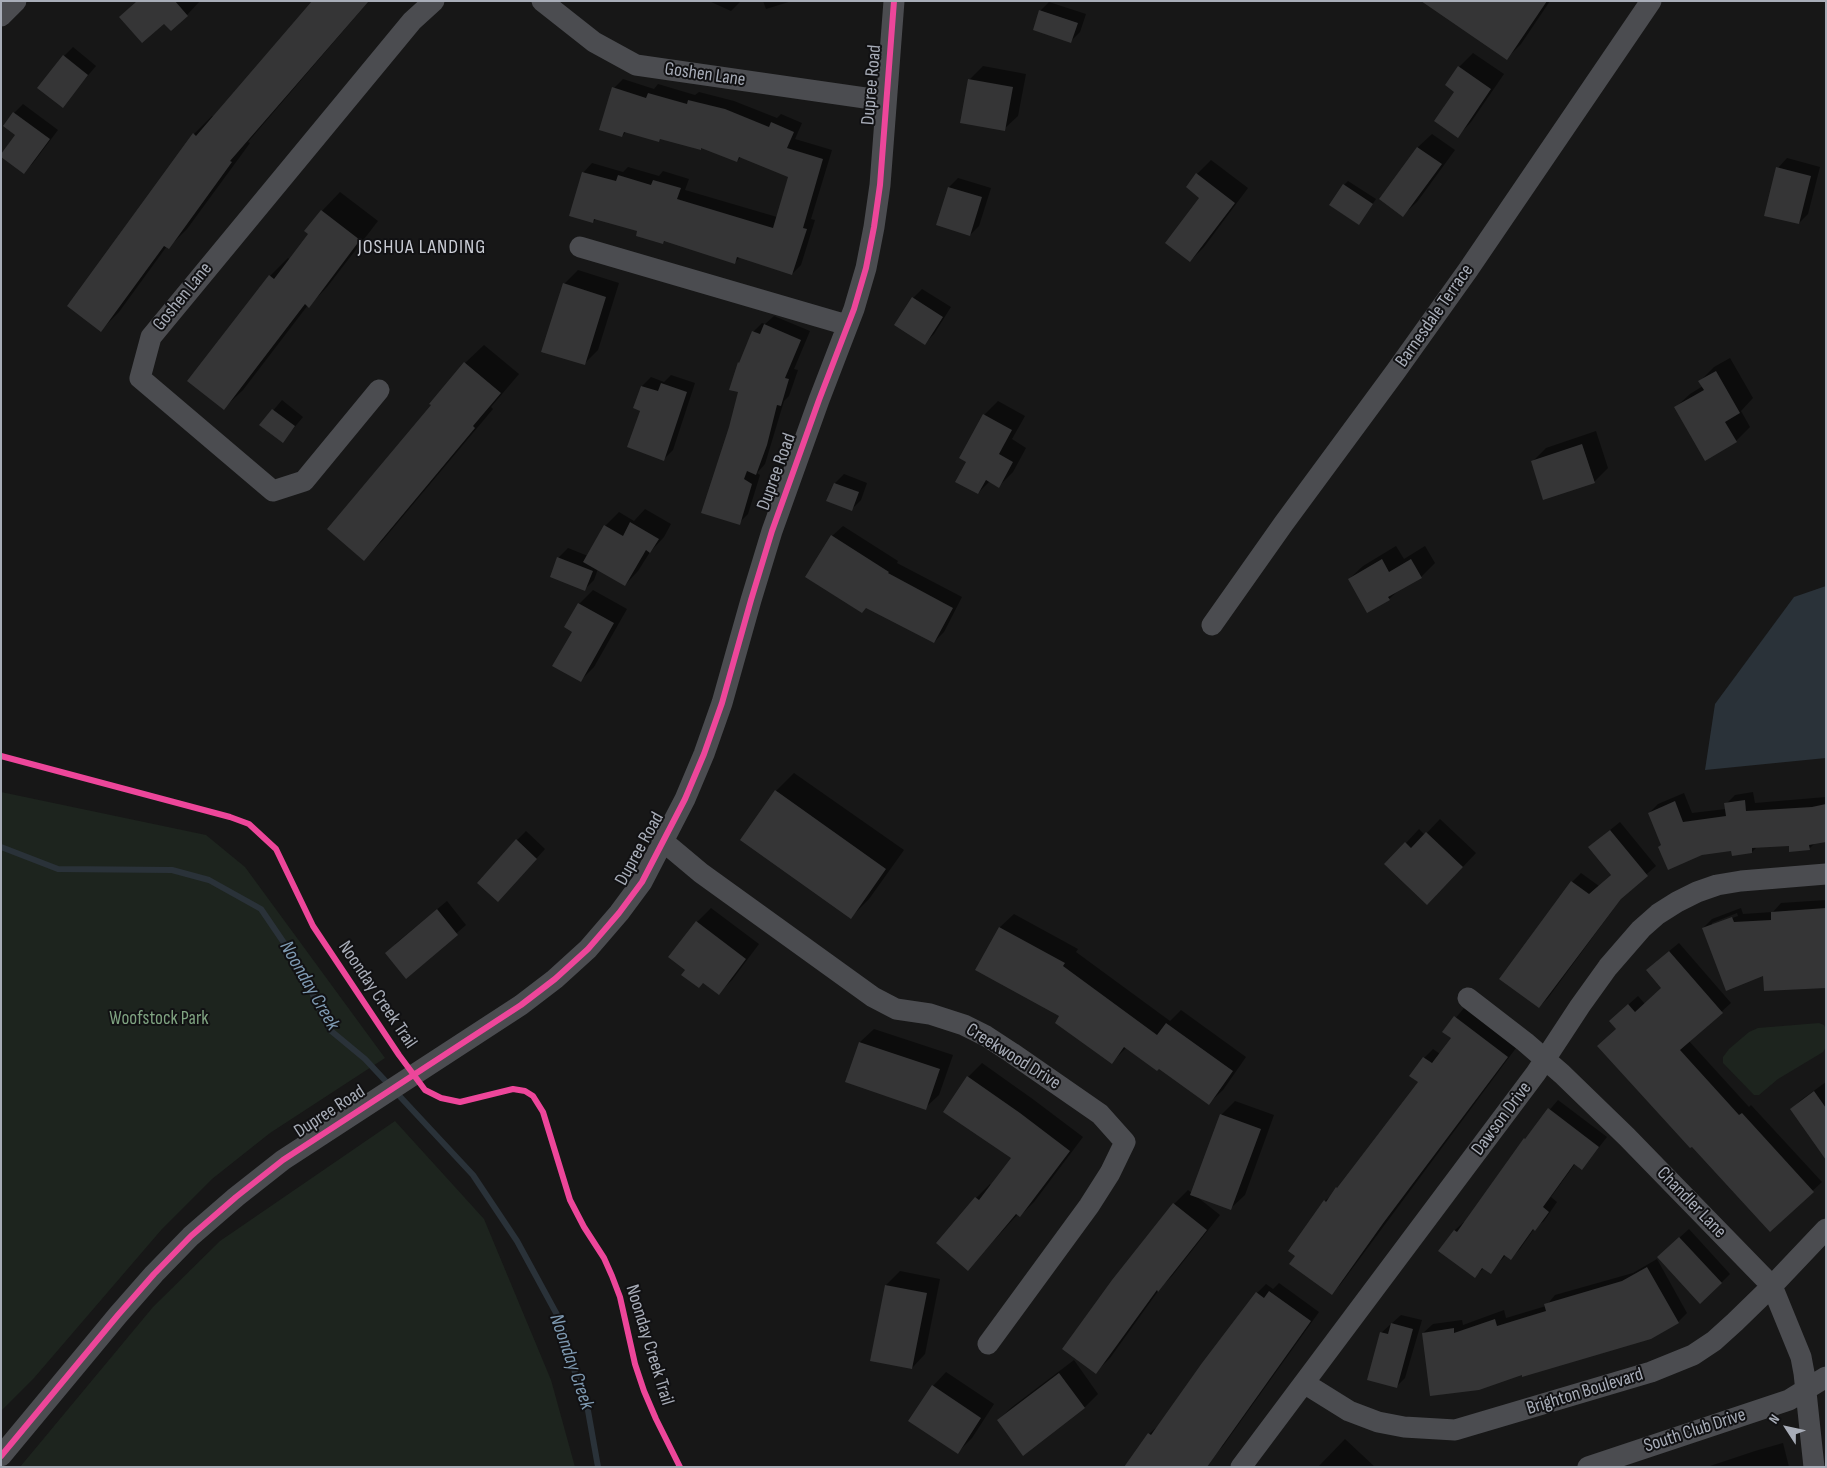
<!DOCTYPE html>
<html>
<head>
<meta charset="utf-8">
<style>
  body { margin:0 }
  #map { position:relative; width:1827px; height:1468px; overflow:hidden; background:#171717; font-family:"Sofia Sans Condensed",sans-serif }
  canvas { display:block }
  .frame { position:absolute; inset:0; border:2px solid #a8adb8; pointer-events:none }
  .north { position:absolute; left:1762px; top:1403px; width:50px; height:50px; -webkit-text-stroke:4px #111113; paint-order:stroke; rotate:305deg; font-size:14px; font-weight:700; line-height:20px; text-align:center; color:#a8adb8 }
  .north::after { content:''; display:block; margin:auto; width:18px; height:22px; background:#a8adb8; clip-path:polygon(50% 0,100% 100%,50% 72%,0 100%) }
</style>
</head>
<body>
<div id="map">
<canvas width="1827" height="1468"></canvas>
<div class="frame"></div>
<div class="north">N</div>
</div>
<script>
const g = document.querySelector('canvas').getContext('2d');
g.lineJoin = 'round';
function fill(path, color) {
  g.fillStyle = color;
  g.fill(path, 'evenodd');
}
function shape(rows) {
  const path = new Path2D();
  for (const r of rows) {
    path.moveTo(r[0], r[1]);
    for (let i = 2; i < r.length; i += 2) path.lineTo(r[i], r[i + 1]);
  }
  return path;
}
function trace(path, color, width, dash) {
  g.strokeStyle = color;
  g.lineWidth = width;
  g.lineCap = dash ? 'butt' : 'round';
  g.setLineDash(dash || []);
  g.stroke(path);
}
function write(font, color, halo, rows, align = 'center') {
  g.font = font + ' "Sofia Sans Condensed",sans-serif';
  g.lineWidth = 4;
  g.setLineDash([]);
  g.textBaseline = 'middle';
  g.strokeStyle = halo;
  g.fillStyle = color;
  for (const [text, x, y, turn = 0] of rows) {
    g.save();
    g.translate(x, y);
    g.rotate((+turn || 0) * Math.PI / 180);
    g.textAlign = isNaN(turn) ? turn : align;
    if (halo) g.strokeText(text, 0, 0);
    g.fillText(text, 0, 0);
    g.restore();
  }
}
fill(shape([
  [1,792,206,835,245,867,385,1058,270,1133,212,1179,162,1229,34,1378,1,1411],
  [1819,1023,1824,1025,1826,1029,1826,1047,1823,1052,1778,1079,1759,1095,1754,1095,1723,1063,1723,1057,1729,1049,1749,1032,1758,1028],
  [395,1121,484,1219,551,1380,575,1467,20,1467,153,1307,220,1241]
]), '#1d241e');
fill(shape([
  [1826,586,1826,758,1705,770,1715,704,1794,597]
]), '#2a3239');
fill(shape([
  [137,1,200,1,187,15,165,22,121,17],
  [314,1,369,1,248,142,250,143,187,229,168,248,167,246,119,312,101,330,194,134,212,116,214,117],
  [709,1,741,1,731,11],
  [763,1,792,1,766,9],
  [1442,1,1550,1,1521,44,1507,58],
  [1049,2,1086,14,1080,32,1071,41,1040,11],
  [73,47,96,66,62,106,64,56],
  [1473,53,1504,74,1471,122,1458,136,1456,91,1459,67],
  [983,66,1026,74,1018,116,1004,129,969,80],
  [623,79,654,89,658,84,695,95,699,92,734,101,777,118,781,114,802,123,795,139,832,150,811,219,815,220,801,265,792,274,740,257,735,262,666,240,663,243,639,230,597,218,593,222,583,173,592,163,623,172,628,167,659,176,663,171,689,179,685,190,777,217,790,176,741,157,737,161,702,147,700,149,661,138,659,141,626,132,622,136,614,88],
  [23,104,58,130,33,163,24,172,14,113],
  [1432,134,1455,150,1417,202,1403,215,1381,199,1418,147],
  [1787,158,1820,167,1808,214,1799,223,1778,168],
  [1211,160,1248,188,1204,247,1190,261,1201,197,1197,174],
  [958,178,991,188,979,226,970,235,949,187],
  [1348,181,1376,199,1359,224,1344,185],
  [340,192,378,221,327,287,309,306,308,305,243,390,224,408,270,276,288,258,290,259,310,234,322,211],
  [578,270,619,283,598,350,584,364,564,284],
  [922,289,951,307,934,334,925,343,913,298],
  [774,316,810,331,794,369,798,370,789,396,784,401,765,464,757,473,760,475,748,514,739,523,730,427,753,332,762,323,765,324],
  [484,345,519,374,491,407,493,409,383,540,364,559,433,405,465,363],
  [1730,358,1753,398,1741,411,1750,427,1736,441,1676,407,1690,394,1703,386,1700,381,1714,367],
  [671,375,695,383,673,450,664,459,641,410,642,386,651,377,664,382],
  [282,400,303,417,283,441,261,425],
  [998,401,1025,416,1012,439,1026,448,1013,472,999,486,990,481,978,493,968,462,984,415],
  [1596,431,1608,468,1594,482,1532,462,1546,448],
  [844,474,867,483,861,500,852,509,835,483],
  [645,509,671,524,664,537,650,552,638,571,625,585,598,569,594,580,585,589,551,576,559,557,568,548,588,556,605,526,619,512,634,521],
  [843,526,898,561,897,563,962,597,944,632,934,642,806,576,832,536],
  [1396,546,1404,559,1425,546,1435,563,1421,577,1399,590,1389,599,1349,579,1363,566],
  [593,590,627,609,594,667,580,681,579,604],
  [794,773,904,850,869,899,851,917,776,791],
  [1753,792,1755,803,1826,797,1826,840,1816,842,1809,849,1790,844,1757,847,1752,852,1662,845,1649,813,1658,804,1684,793,1692,813,1726,809,1726,804,1735,795],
  [1440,819,1476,853,1441,890,1406,843,1419,829,1425,835],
  [1620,822,1656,866,1626,892,1548,998,1539,1007,1501,978,1572,882,1581,873,1599,886,1612,874,1599,839],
  [526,831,545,849,507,891,517,840],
  [1826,900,1826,986,1764,975,1703,928,1712,919,1741,908,1743,914,1773,912,1781,903],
  [1737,913,1738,916,1712,925,1712,923],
  [447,901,466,925,406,977,395,944],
  [711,908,759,944,732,980,718,994,686,969,697,922],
  [1014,914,1078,949,1076,952,1170,1021,1181,1010,1246,1057,1223,1090,1209,1103,1159,1067,1127,1047,1111,1063,1061,1016,977,970,1000,927],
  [1679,943,1731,1003,1689,1041,1749,1107,1751,1105,1822,1182,1770,1230,1617,1028,1620,1012,1638,996,1645,1004,1663,987,1657,961],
  [1464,1008,1516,1048,1340,1285,1331,1294,1297,1256,1299,1238,1325,1201,1334,1193,1420,1082,1411,1075,1424,1058,1433,1049,1440,1054,1452,1038,1444,1032],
  [874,1029,953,1055,939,1095,925,1108,847,1082,860,1042],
  [982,1063,1034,1100,1083,1137,1034,1202,1020,1216,1018,1214,968,1269,976,1198,990,1184,991,1186,1013,1158,968,1077],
  [1826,1082,1826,1156,1792,1109,1801,1100],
  [1558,1100,1607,1137,1582,1169,1575,1164,1551,1197,1557,1202,1544,1221,1534,1229,1520,1249,1511,1258,1506,1255,1490,1272,1484,1268,1475,1276,1440,1251,1455,1230,1464,1222,1466,1223,1525,1139],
  [1235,1101,1274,1115,1245,1195,1231,1208,1196,1196,1220,1215,1172,1276,1161,1287,1110,1358,1096,1372,1174,1204,1188,1190,1192,1193,1221,1115],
  [1689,1229,1730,1274,1721,1283,1668,1248],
  [1657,1259,1687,1313,1678,1322,1651,1337,1423,1333,1433,1324,1462,1320,1463,1325,1504,1310,1506,1318,1546,1306,1555,1295,1633,1273],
  [900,1271,940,1279,925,1354,912,1368,886,1285],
  [1279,1283,1319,1312,1223,1446,1214,1455,1125,1467,1149,1434,1159,1425,1203,1364,1257,1293,1266,1284,1273,1289],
  [1401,1315,1422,1320,1405,1378,1396,1387,1381,1333],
  [1074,1360,1098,1394,1085,1407,998,1420,1012,1407],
  [946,1372,994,1404,972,1438,958,1452,933,1386],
  [1345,1439,1375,1467,1318,1467],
  [1783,1443,1789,1467,1707,1467,1755,1451]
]), '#0007');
trace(shape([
  [1,847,58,869,172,870,209,880,261,909,297,962,330,1030,365,1059,473,1175,517,1241,561,1322,577,1380,587,1405,598,1467]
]), '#2a3239', 6);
fill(shape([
  [137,1,175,1,188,16,171,31,164,24,142,43,119,17],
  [312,1,369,1,230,161,232,162,169,249,164,246,101,332,67,306,193,133,196,136],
  [1421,1,1547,1,1507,60],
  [1039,10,1078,23,1071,43,1033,30],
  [63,55,88,75,63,108,37,88],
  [1458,66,1491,89,1458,138,1434,121,1454,92,1445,85],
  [968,79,1013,87,1005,131,960,123],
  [612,87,646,98,648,93,687,104,688,100,725,109,769,127,771,122,794,132,787,148,823,159,803,228,807,229,792,275,737,257,735,264,664,241,663,244,636,236,637,231,594,219,593,223,569,216,582,172,616,181,618,175,651,185,653,180,681,188,677,199,773,228,788,177,739,157,737,162,701,148,701,150,660,139,659,142,624,132,622,137,599,130],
  [13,112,50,139,24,174,1,157,1,154,15,135,3,126],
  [1417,147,1442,164,1403,217,1379,199],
  [1776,167,1811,176,1799,224,1764,216],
  [1196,173,1235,203,1190,262,1165,243,1199,198,1186,187],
  [1343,184,1373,204,1359,225,1329,205],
  [948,187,982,197,970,236,936,225],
  [321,210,360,240,309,308,305,304,224,410,187,381,269,275,274,279,308,234,304,231],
  [563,283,606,297,585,365,541,352],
  [912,297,943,317,925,345,894,325],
  [764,324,801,340,785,378,789,379,781,406,777,405,767,445,756,475,747,471,744,479,752,484,740,525,701,513,729,427,738,392,729,390,738,362,739,363,752,331,760,334],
  [464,362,501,393,473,426,475,428,364,561,327,529,431,405,429,404],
  [1716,371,1740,413,1725,422,1737,442,1705,461,1674,407,1704,390,1698,381],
  [661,383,687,392,664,461,627,447,640,411,633,408,641,386,658,391],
  [272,409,295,426,283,443,259,425],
  [983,414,1012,430,999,454,1013,462,999,488,986,480,978,494,955,482,966,462,959,458],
  [1582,444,1595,483,1543,500,1531,461],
  [834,483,859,492,852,511,826,501],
  [630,522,659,539,650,553,646,550,625,586,583,562,604,525,623,536],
  [831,535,889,572,888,573,953,608,934,643,866,608,862,613,805,577],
  [557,557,593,571,585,591,550,577],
  [1382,559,1389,572,1411,559,1422,578,1388,597,1390,600,1367,613,1348,579],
  [578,603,614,623,581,682,552,666,572,632,564,627],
  [775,790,886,869,851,919,740,840],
  [1745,800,1746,811,1812,807,1826,804,1826,842,1809,845,1810,850,1789,852,1789,846,1752,848,1752,853,1732,856,1731,851,1702,855,1668,870,1658,847,1661,845,1648,813,1675,801,1683,822,1726,816,1724,803],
  [1610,830,1648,876,1621,899,1539,1008,1499,979,1571,881,1589,894,1611,875,1588,847],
  [1426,832,1463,867,1427,905,1384,864,1405,842,1411,848],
  [516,839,537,859,498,902,477,883],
  [1826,908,1826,988,1764,991,1763,976,1726,991,1702,928,1732,917,1734,922,1771,920,1771,912],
  [437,909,458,935,406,979,385,953],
  [696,921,746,959,719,995,703,983,699,988,681,975,685,970,668,957],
  [999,927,1065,963,1063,966,1157,1035,1166,1023,1233,1071,1209,1105,1159,1069,1157,1071,1124,1047,1112,1064,1055,1023,1059,1016,975,970],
  [1669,951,1723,1013,1680,1050,1739,1115,1742,1113,1814,1192,1770,1232,1692,1147,1690,1148,1597,1046,1616,1029,1609,1021,1628,1004,1635,1012,1661,988,1646,970],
  [1454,1016,1508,1057,1384,1222,1332,1295,1289,1264,1295,1256,1288,1251,1324,1200,1326,1202,1336,1187,1337,1188,1418,1082,1409,1076,1423,1057,1432,1063,1451,1038,1442,1032],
  [859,1042,940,1069,926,1110,845,1082],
  [967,1076,1020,1113,1070,1151,1020,1217,1016,1214,968,1271,936,1243,975,1197,979,1200,1011,1158,943,1112],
  [1814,1091,1826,1108,1826,1160,1790,1109],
  [1548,1108,1599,1147,1582,1170,1574,1164,1543,1207,1549,1212,1535,1231,1533,1229,1511,1260,1504,1255,1491,1274,1482,1268,1475,1278,1438,1251,1454,1230,1457,1232,1524,1138,1525,1139],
  [1220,1114,1261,1129,1231,1210,1190,1195],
  [1173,1203,1207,1230,1158,1292,1157,1290,1096,1374,1062,1349,1112,1280],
  [1679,1237,1722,1283,1700,1304,1657,1257],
  [1647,1267,1679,1323,1651,1339,1522,1377,1522,1375,1479,1390,1430,1396,1422,1333,1454,1328,1454,1333,1495,1319,1497,1326,1546,1311,1544,1304,1622,1281],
  [885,1285,927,1293,912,1369,870,1361],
  [1269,1291,1311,1321,1207,1467,1124,1467,1148,1433,1151,1435,1202,1363,1256,1292,1264,1298],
  [1391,1323,1413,1329,1397,1388,1367,1380,1380,1332,1388,1334],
  [1059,1373,1085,1408,1023,1456,997,1420],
  [932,1385,981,1418,958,1454,908,1421]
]), '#353536');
trace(shape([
  [542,1,594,42,636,65,886,101],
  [1,16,16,1],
  [580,247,847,325],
  [379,390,304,481,273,491,140,378,151,337,412,21,434,1],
  [1212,625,1284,523,1396,371,1468,270,1651,1],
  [664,842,701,873,873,997,896,1009,930,1014,964,1025,986,1036,1012,1053,1100,1114,1125,1142,1110,1173,1089,1206,988,1344],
  [1468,998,1525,1042,1562,1074,1627,1137,1772,1286,1801,1357,1804,1373,1814,1467],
  [1304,1383,1349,1411,1378,1422,1404,1427,1455,1430,1651,1372,1693,1355,1714,1341,1735,1322,1772,1286,1826,1229],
  [1,1456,118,1315,154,1274,191,1236,236,1197,283,1160,521,1005,555,979,588,949,619,913,642,882,685,799,704,754,722,703,751,600,772,531,819,400,854,309,866,268,874,227,880,185,894,1],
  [1241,1467,1536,1073,1580,1006,1608,967,1641,929,1658,914,1677,902,1697,892,1717,885,1741,881,1826,874],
  [1588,1467,1789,1400,1826,1377]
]), '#4b4c50', 21);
trace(shape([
  [1,756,230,817,249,824,276,849,313,926,399,1055,425,1090,441,1098,460,1102,513,1089,525,1091,533,1096,543,1112,570,1200,584,1227,604,1258,612,1276,620,1297,635,1364,644,1391,656,1419,680,1467],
  [1,1456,118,1315,154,1274,191,1236,236,1197,283,1160,521,1005,555,979,588,949,619,913,642,882,685,799,704,754,722,703,751,600,772,531,819,400,854,309,866,268,874,227,880,185,894,1]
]), '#ed469a', 6);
write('19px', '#a8adb8', '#111113', [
  ["Goshen Lane",705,75,8],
  ["Dupree Road",872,85,-85],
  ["Goshen Lane",183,297,-51],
  ["Barnesdale Terrace",1435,316,-55],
  ["Dupree Road",777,472,-70],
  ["Dupree Road",640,849,-61],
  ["Noonday Creek Trail",377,995,56],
  ["Creekwood Drive",1013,1057,32],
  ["Dupree Road",330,1112,-33],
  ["Dawson Drive",1502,1119,-53],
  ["Chandler Lane",1691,1203,46],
  ["Noonday Creek Trail",649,1345,73],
  ["Brighton Boulevard",1585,1392,-17],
  ["South Club Drive",1695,1431,-18]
]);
write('19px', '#7fa381', '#111113', [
  ["Woofstock Park",159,1019]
]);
g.letterSpacing = '1px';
write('20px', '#c9ccd4', '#111113', [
  ["JOSHUA LANDING",422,248]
]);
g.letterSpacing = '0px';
write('italic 20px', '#7f9bb3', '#111113', [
  ["Noonday Creek",309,986,60],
  ["Noonday Creek",571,1362,71]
]);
</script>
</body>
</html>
